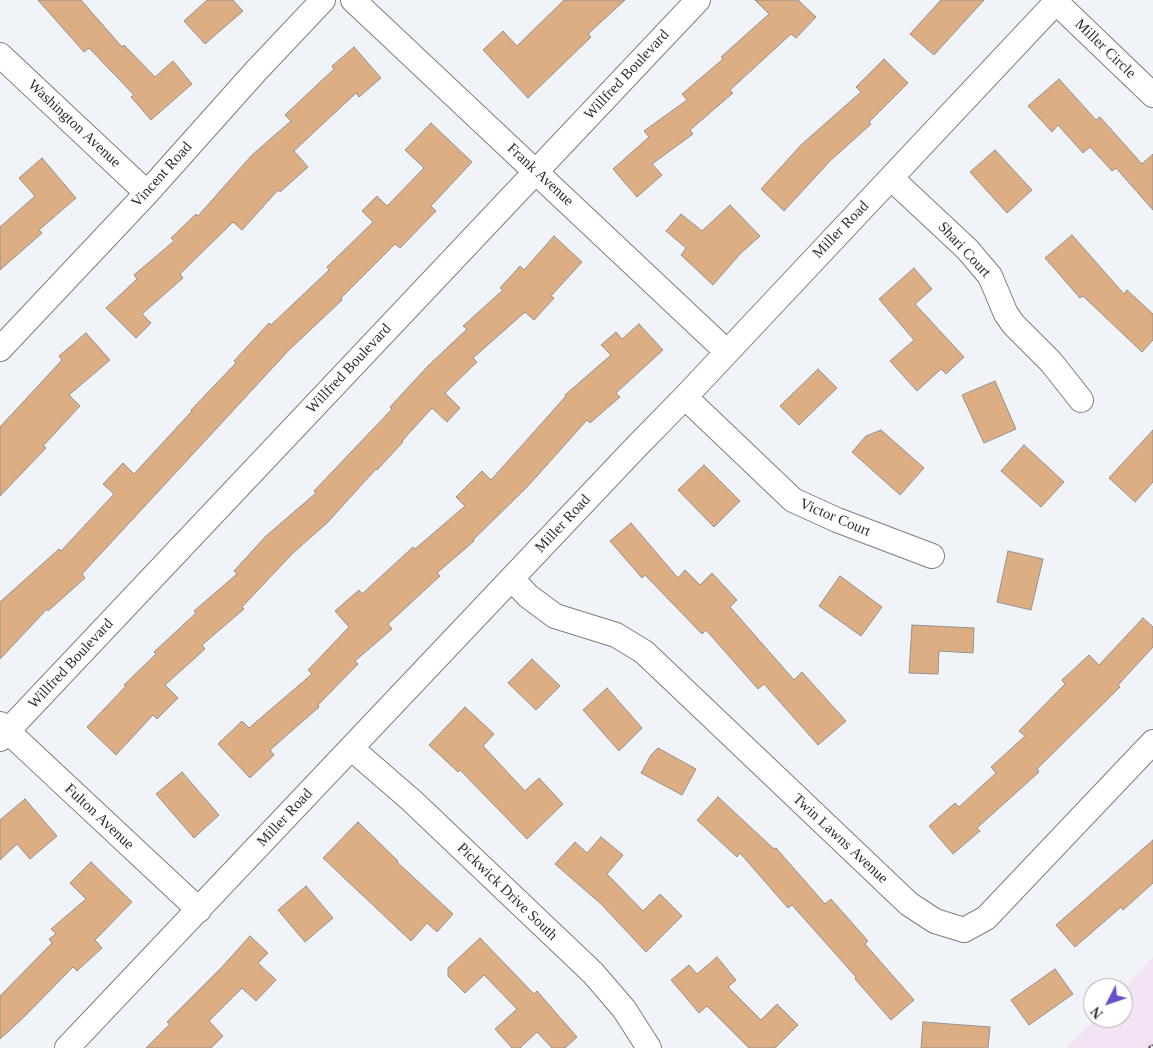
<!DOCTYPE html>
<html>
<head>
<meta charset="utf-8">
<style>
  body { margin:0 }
  #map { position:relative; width:1153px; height:1048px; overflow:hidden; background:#f0f4f9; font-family:Georgia,serif }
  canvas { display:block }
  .north { position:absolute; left:1083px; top:978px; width:50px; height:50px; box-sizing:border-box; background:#fff; border:1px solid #abacad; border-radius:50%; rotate:229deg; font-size:14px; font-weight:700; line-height:20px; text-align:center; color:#2d2f31 }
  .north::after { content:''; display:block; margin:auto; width:18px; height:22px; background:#6c4fc8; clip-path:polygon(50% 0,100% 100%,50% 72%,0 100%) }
</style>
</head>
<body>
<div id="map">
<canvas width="1153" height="1048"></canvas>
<div class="north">N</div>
</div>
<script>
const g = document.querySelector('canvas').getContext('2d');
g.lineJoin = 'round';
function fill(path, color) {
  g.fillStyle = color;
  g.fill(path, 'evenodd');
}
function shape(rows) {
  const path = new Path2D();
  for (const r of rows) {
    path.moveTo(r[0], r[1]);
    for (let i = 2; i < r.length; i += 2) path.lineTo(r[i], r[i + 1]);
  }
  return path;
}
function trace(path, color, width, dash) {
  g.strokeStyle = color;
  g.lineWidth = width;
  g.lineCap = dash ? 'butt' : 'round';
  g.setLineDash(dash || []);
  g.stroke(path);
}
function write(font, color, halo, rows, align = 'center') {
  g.font = font + ' Georgia,serif';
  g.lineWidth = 4.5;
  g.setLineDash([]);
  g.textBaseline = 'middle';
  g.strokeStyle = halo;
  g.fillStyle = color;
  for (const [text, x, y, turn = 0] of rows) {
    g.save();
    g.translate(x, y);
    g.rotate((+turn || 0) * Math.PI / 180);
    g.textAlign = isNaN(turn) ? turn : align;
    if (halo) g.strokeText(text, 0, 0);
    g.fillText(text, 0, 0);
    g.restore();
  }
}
fill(shape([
  [1153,957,1153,1048,1067,1048,1095,1018,1123,1018,1123,989]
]), '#f4e3f5');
const building = shape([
  [38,0,81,0,122,47,124,45,155,77,173,61,192,84,151,120,131,97,134,95,89,48,84,52,38,0],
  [207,0,233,0,243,11,205,44,184,21,207,0],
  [564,0,625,0,588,34,591,37,528,98,483,50,503,31,517,46,564,0],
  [755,0,798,0,816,17,796,38,791,34,730,90,733,93,690,130,693,134,652,164,662,175,637,197,613,169,649,137,644,131,687,100,682,94,723,59,721,57,769,14,755,0],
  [941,0,984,0,934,55,910,34,941,0],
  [354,47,381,78,359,97,356,93,294,151,308,167,280,192,278,190,242,230,233,222,180,274,183,278,142,314,151,323,136,338,106,308,137,279,134,275,174,241,171,238,196,214,198,216,252,155,291,121,285,115,334,69,332,66,354,47],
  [884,59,908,83,869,122,871,124,830,161,784,211,761,189,802,144,861,92,856,87,884,59],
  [1059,79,1096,120,1100,117,1142,164,1153,154,1153,210,1116,168,1112,171,1090,147,1083,153,1058,125,1052,132,1028,106,1059,79],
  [431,123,472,162,431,206,436,211,400,248,395,244,341,298,342,300,289,350,82,574,85,578,48,611,47,609,0,659,0,602,59,549,61,551,114,494,103,484,123,463,134,474,192,411,191,410,236,363,234,361,269,323,271,325,329,270,327,267,373,222,362,211,377,196,387,206,424,168,405,150,431,123],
  [995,150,1032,190,1007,213,970,172,995,150],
  [42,158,76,198,39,230,42,233,0,270,0,227,35,196,19,178,42,158],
  [730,205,760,236,740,254,713,285,681,255,686,248,666,231,681,214,702,231,730,205],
  [1072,235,1124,294,1127,290,1153,314,1153,340,1142,352,1083,296,1080,298,1045,258,1072,235],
  [554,236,582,262,551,296,554,298,534,320,525,312,473,358,477,362,445,393,460,408,447,422,432,408,402,441,403,442,377,470,376,469,327,523,293,553,242,607,244,609,202,645,205,649,165,685,178,698,157,719,153,715,116,755,87,727,126,686,124,685,156,654,154,652,196,613,194,611,237,574,234,571,266,536,316,493,314,491,392,409,390,407,428,366,467,329,463,326,503,290,500,288,520,266,524,270,554,236],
  [914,268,932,289,915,304,964,357,946,374,941,369,917,391,890,361,914,340,879,299,914,268],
  [639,324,663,350,616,393,620,397,590,423,587,420,528,486,473,540,474,541,437,573,440,576,388,624,392,629,355,661,358,664,318,705,319,707,270,750,274,755,250,778,218,744,242,721,249,728,312,674,308,670,349,627,335,611,359,590,362,594,413,547,415,549,465,506,456,497,482,471,491,480,566,396,565,395,611,355,601,345,616,332,622,339,639,324],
  [86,333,110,360,69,395,80,406,43,446,46,448,0,496,0,427,62,360,59,356,86,333],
  [818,369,837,388,799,425,780,406,818,369],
  [995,381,1016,429,984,443,962,395,995,381],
  [881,430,924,468,900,495,852,452,866,436,881,430],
  [1153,430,1153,482,1135,502,1109,478,1153,430],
  [1024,445,1064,482,1041,507,1001,471,1024,445],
  [704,465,740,501,714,527,678,490,704,465],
  [631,523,678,578,685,570,700,585,712,573,737,600,730,607,794,680,802,672,846,721,818,745,764,684,758,689,706,630,702,634,645,575,642,578,610,541,631,523],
  [1008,551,1043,559,1031,610,997,602,1008,551],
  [840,576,882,607,861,636,819,606,840,576],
  [1143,618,1153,627,1153,647,1118,685,1120,687,1037,769,1039,772,977,828,980,831,953,854,929,826,955,803,959,807,996,773,991,767,1025,736,1019,731,1065,684,1062,680,1089,655,1099,665,1143,618],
  [912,625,974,628,973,653,939,651,938,674,909,673,912,625],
  [532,659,560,686,536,710,508,683,532,659],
  [607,688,642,728,619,751,583,710,607,688],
  [465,707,494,734,483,746,525,791,539,778,563,804,527,839,460,770,458,772,429,745,465,707],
  [658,748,696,769,682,795,641,773,651,755,658,748],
  [182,772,219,815,194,838,156,794,182,772],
  [718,797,774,849,776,848,825,904,831,899,868,941,865,944,914,1000,891,1020,855,979,856,977,792,905,788,908,740,853,737,857,697,820,718,797],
  [25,799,57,836,30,859,17,844,0,860,0,820,25,799],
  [358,822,398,861,397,862,453,914,437,932,427,923,411,941,323,858,358,822],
  [601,837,623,855,607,874,643,911,660,894,682,916,646,952,601,904,555,864,575,842,587,853,601,837],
  [1153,840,1153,883,1123,910,1121,907,1075,947,1056,925,1153,840],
  [91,862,132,902,95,940,102,948,77,971,73,967,24,1017,0,1039,0,996,52,943,49,939,56,934,51,929,86,899,70,883,91,862],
  [306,886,333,918,305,942,278,910,306,886],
  [250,936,268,953,258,963,276,980,256,1001,242,988,209,1021,223,1036,211,1048,146,1048,170,1024,167,1022,221,968,250,936],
  [480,938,534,994,537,991,577,1037,565,1048,552,1048,537,1032,520,1048,512,1048,495,1029,517,1009,484,975,465,993,448,976,448,968,480,938],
  [717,957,736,980,728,987,761,1020,777,1004,798,1025,775,1048,749,1048,707,1006,699,1013,671,980,689,965,697,974,717,957],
  [1055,969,1073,994,1029,1025,1011,1000,1055,969],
  [923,1022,990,1027,988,1048,921,1048,923,1022]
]);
fill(building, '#ddad83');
trace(building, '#96918e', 1);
const minor = shape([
  [353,0,726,351],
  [1056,2,1153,95],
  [0,55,147,193],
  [891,178,967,249,990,276,1006,314,1014,325,1051,362,1081,400],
  [0,349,147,193,255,72,323,0],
  [685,397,793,500,837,520,932,556],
  [512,579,528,596,555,616,616,635,644,652,909,904,935,921,964,930,986,918,1153,742],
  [0,724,199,910],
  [0,739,698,0],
  [351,748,411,800,593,973,624,1009,649,1048],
  [67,1048,637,446,685,397,1058,0]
]);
trace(minor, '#7b7f83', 26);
trace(minor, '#fff', 24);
const rail = shape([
  [1151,1048,1153,1047]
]);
trace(rail, '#4b4e50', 5.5);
trace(rail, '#fff', 4, [11]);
write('15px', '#2d2f31', '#fff', [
  ["Miller Circle",1105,49,44],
  ["Willfred Boulevard",627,75,-47],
  ["Washington Avenue",74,124,43],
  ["Vincent Road",162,175,-48],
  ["Frank Avenue",540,175,43],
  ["Miller Road",841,230,-46],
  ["Shari Court",964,250,47],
  ["Willfred Boulevard",349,369,-47],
  ["Victor Court",835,518,23],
  ["Miller Road",563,524,-47],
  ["Willfred Boulevard",71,664,-47],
  ["Fulton Avenue",99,817,43],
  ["Miller Road",285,818,-47],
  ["Twin Lawns Avenue",840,839,43],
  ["Pickwick Drive South",507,892,44]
]);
</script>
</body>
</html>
